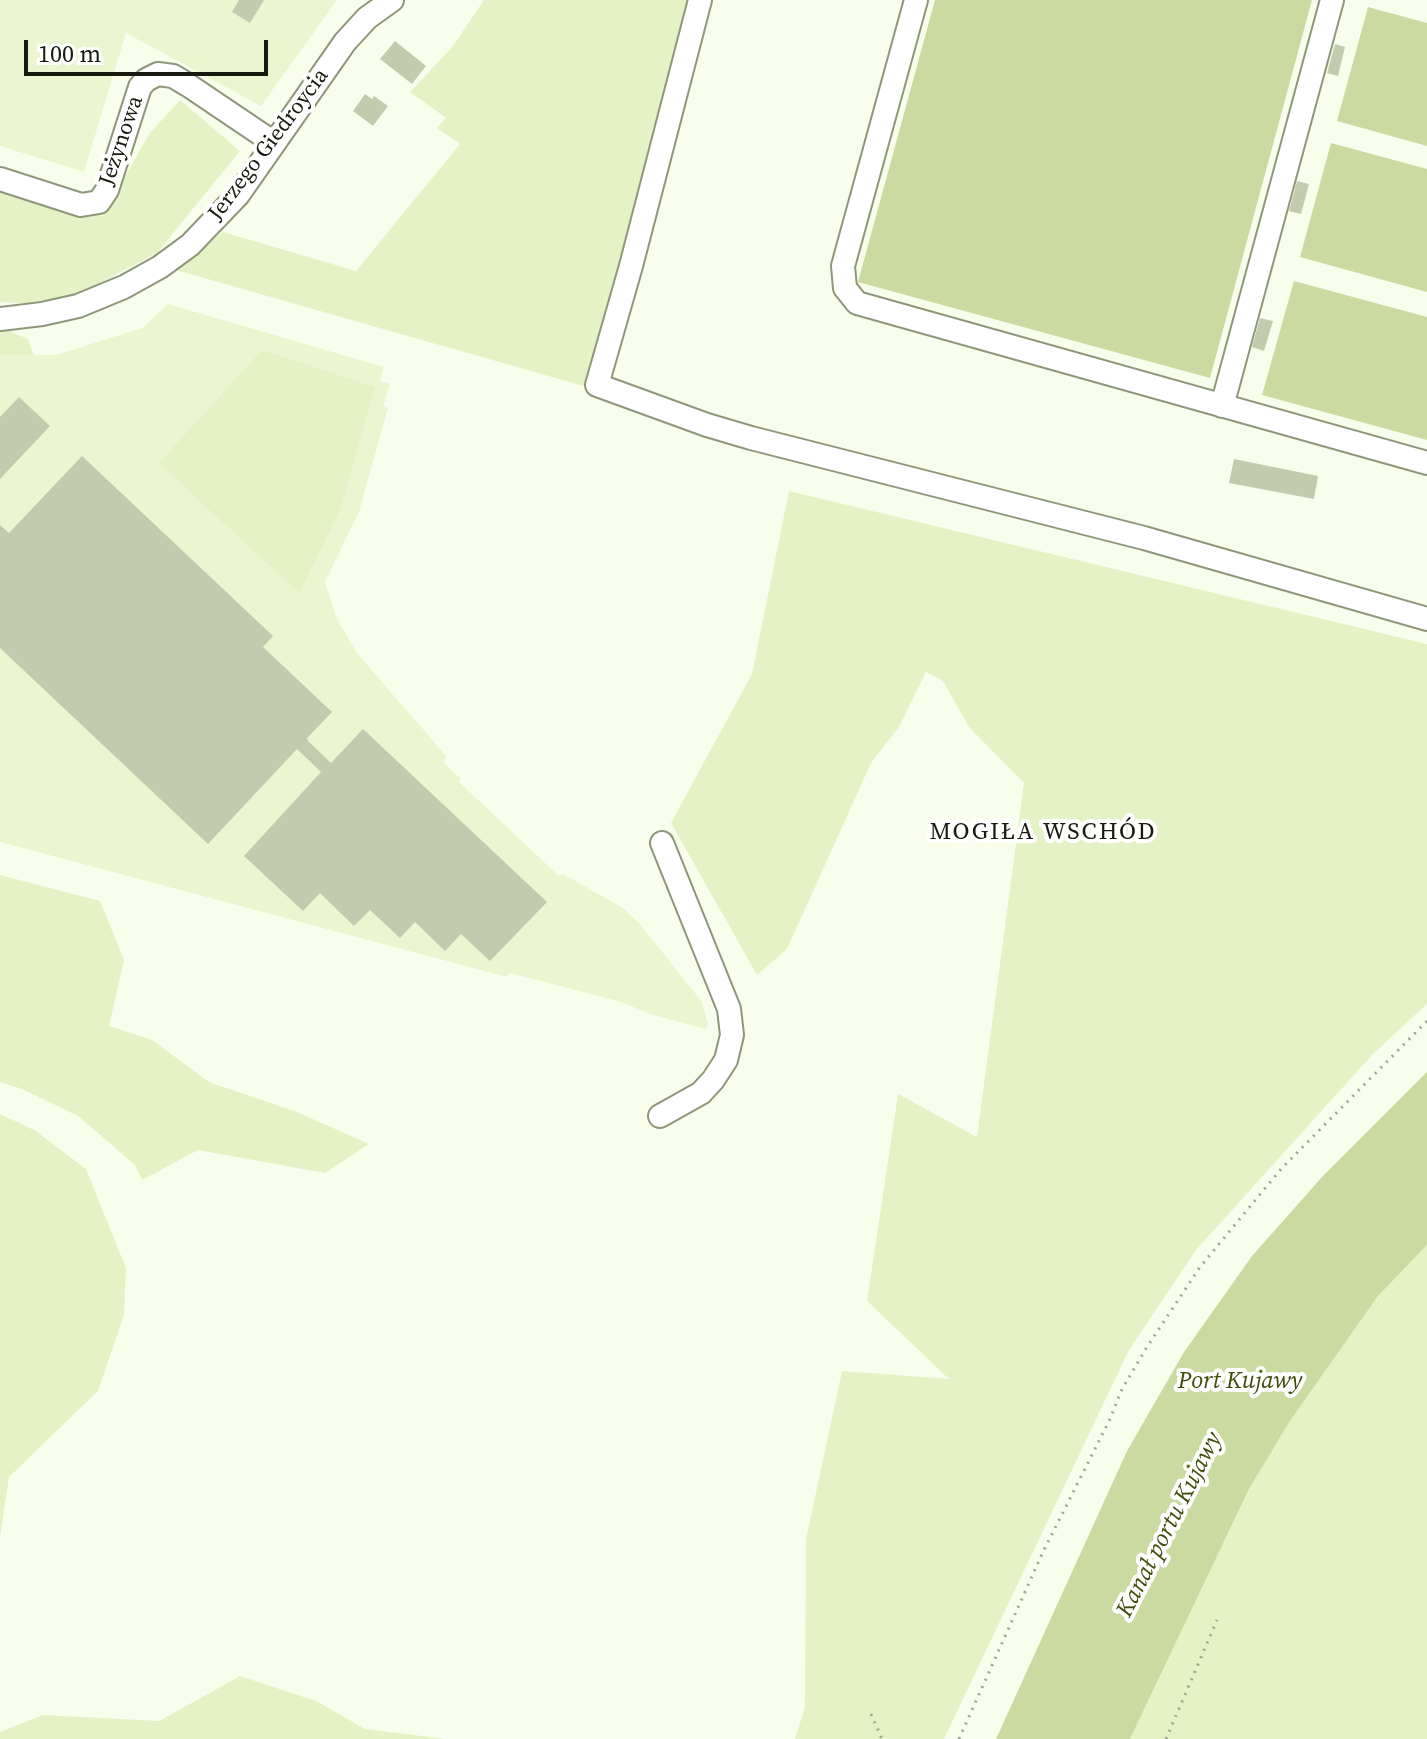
<!DOCTYPE html>
<html>
<head>
<meta charset="utf-8">
<style>
  body { margin:0 }
  #map { position:relative; width:1427px; height:1739px; overflow:hidden; background:#f9feec; font-family:"Source Serif 4",serif }
  canvas { display:block }
  .scale { position:absolute; left:24px; top:40px; width:244px; height:36px; box-sizing:border-box; border:4px solid #181a10; border-top:0; padding-left:10px; font-size:24px; line-height:28px; white-space:nowrap; color:#181a10; -webkit-text-stroke:6px #fff; paint-order:stroke }
</style>
</head>
<body>
<div id="map">
<canvas width="1427" height="1739"></canvas>
<div class="scale">100 m</div>
</div>
<script>
const g = document.querySelector('canvas').getContext('2d');
g.lineJoin = 'round';
function fill(path, color) {
  g.fillStyle = color;
  g.fill(path, 'evenodd');
}
function shape(rows) {
  const path = new Path2D();
  for (const r of rows) {
    path.moveTo(r[0], r[1]);
    for (let i = 2; i < r.length; i += 2) path.lineTo(r[i], r[i + 1]);
  }
  return path;
}
function trace(path, color, width, dash) {
  g.strokeStyle = color;
  g.lineWidth = width;
  g.lineCap = dash ? 'butt' : 'round';
  g.setLineDash(dash || []);
  g.stroke(path);
}
function write(font, color, halo, rows, align = 'center') {
  g.font = font + ' "Source Serif 4",serif';
  g.lineWidth = 8;
  g.setLineDash([]);
  g.textBaseline = 'middle';
  g.strokeStyle = halo;
  g.fillStyle = color;
  for (const [text, x, y, turn = 0] of rows) {
    g.save();
    g.translate(x, y);
    g.rotate((+turn || 0) * Math.PI / 180);
    g.textAlign = isNaN(turn) ? turn : align;
    if (halo) g.strokeText(text, 0, 0);
    g.fillText(text, 0, 0);
    g.restore();
  }
}
fill(shape([
  [0,0,337,0,261,106,126,33,84,172,0,146],
  [168,304,384,367,380,381,390,384,383,406,388,408,359,512,325,582,337,619,357,653,447,757,443,762,461,779,459,782,559,876,563,874,623,908,640,924,702,1002,708,1024,706,1029,653,1015,621,1002,510,973,507,977,0,842,0,355,56,355,142,328]
]), '#ebf6d0');
fill(shape([
  [484,0,691,0,587,387,176,270,223,232,356,271,460,144,437,128,446,118,410,92,453,46],
  [180,100,240,151,157,253,75,296,23,303,0,302,0,187,103,216,149,134],
  [0,331,9,331,28,339,34,355,0,355],
  [262,350,375,387,341,508,299,593,159,463],
  [789,491,1427,644,1427,1004,1373,1054,1196,1250,1129,1350,944,1739,795,1739,805,1707,806,1539,842,1371,949,1379,867,1301,898,1094,977,1137,1024,783,969,727,943,681,926,672,899,727,871,763,787,949,757,975,671,823,752,674],
  [0,875,100,901,124,960,109,1026,152,1040,209,1082,297,1112,369,1144,325,1173,198,1150,142,1180,135,1165,78,1116,22,1089,0,1082],
  [0,1114,36,1131,86,1169,126,1268,124,1315,98,1391,9,1477,0,1537],
  [1427,1245,1427,1739,1130,1739,1249,1489,1290,1421,1378,1296],
  [240,1676,316,1701,365,1729,446,1739,0,1739,0,1732,43,1715,159,1721]
]), '#e5f2c5');
fill(shape([
  [935,0,1312,0,1210,378,858,282],
  [1368,7,1427,23,1427,146,1337,121],
  [1331,143,1427,169,1427,292,1300,257],
  [1294,281,1427,317,1427,440,1262,395],
  [1427,1072,1427,1245,1378,1296,1290,1421,1249,1489,1130,1739,996,1739,1127,1451,1184,1352,1252,1256,1322,1177]
]), '#cbdaa1');
fill(shape([
  [239,0,264,0,250,23,232,12],
  [395,41,426,66,412,84,380,59],
  [1335,44,1345,47,1338,76,1327,73],
  [365,94,372,99,374,96,388,106,373,126,353,111],
  [1297,181,1309,184,1301,214,1289,211],
  [1260,318,1273,321,1264,351,1252,347],
  [19,397,50,426,0,479,0,417],
  [82,456,273,636,263,647,332,712,307,738,308,741,331,763,363,729,547,902,490,961,461,934,445,951,415,922,400,938,370,910,354,926,320,893,303,911,244,856,321,772,297,749,208,844,0,648,0,525,9,533],
  [1234,459,1318,476,1314,499,1229,483]
]), '#c2cbae');
const minor = shape([
  [700,0,631,266,597,385,707,425,751,438,1144,538,1427,619],
  [916,0,843,266,845,288,857,303,1427,463],
  [0,179,81,205,99,202,107,190,140,87,146,80,158,74,173,76,188,85,274,143],
  [0,319,42,314,78,306,124,287,160,267,190,245,238,195,345,42,367,18,392,0],
  [1222,406,1332,0],
  [660,1116,701,1093,713,1080,726,1060,732,1035,729,1009,662,843]
]);
trace(minor, '#8f977b', 26);
trace(shape([
  [871,1714,882,1739],
  [959,1739,1042,1554,1110,1419,1122,1389,1147,1347,1200,1267,1281,1169,1427,1021],
  [1166,1739,1217,1620]
]), '#a1a596', 3, [2, 6]);
trace(minor, '#fff', 22);
write('22px', '#181a10', '#fff', [
  ["Jeżynowa",122,141,-71],
  ["Jerzego Giedroycia",269,145,-53]
]);
g.letterSpacing = '2px';
write('24px', '#181a10', '#fff', [
  ["MOGIŁA WSCHÓD",1043,833]
]);
g.letterSpacing = '0px';
write('italic 24px', '#404c0c', '#fff', [
  ["Port Kujawy",1240,1382],
  ["Kanał portu Kujawy",1170,1525,-63]
]);
</script>
</body>
</html>
